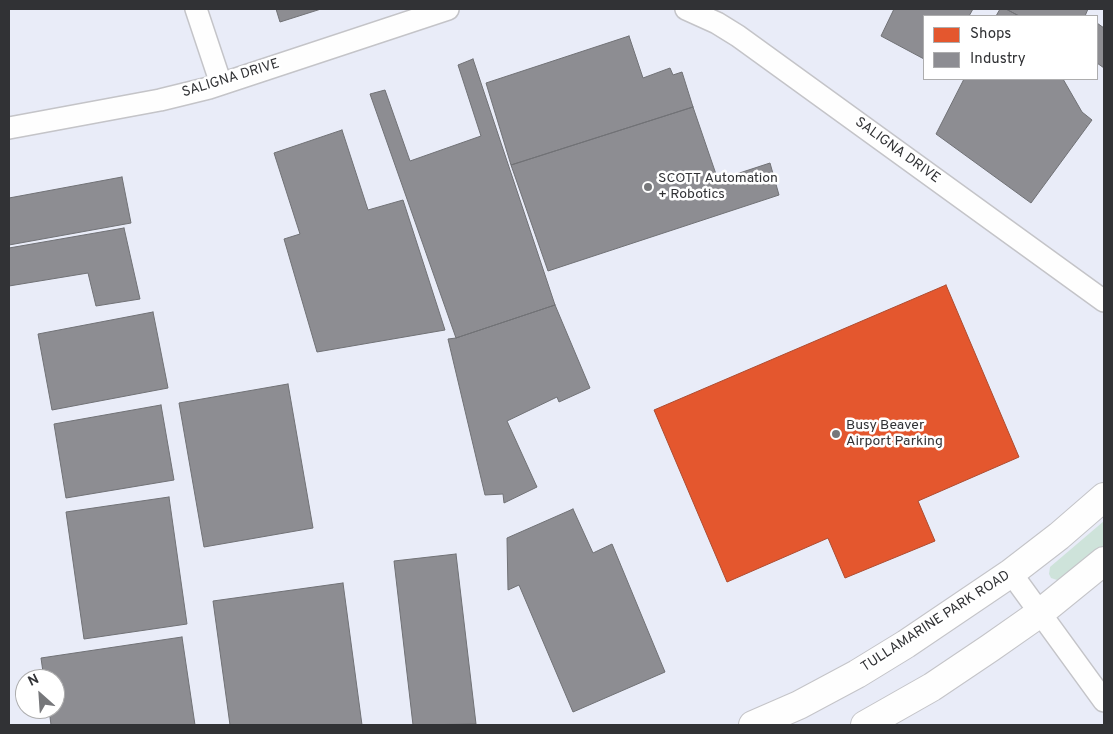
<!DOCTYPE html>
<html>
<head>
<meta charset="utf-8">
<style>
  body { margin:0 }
  #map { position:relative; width:1113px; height:734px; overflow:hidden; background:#f5f6fb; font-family:Overpass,sans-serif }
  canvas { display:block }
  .frame { position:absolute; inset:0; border:10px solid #313235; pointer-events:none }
  .legend { position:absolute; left:923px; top:15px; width:175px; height:65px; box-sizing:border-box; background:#fff; border:1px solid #adadae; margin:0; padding:6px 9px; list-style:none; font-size:15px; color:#313235 }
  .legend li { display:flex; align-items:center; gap:10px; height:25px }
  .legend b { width:25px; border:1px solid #adadae }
  .north { position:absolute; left:15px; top:669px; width:50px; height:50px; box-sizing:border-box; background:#fff; border:1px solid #adadae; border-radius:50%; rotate:334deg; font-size:14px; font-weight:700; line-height:20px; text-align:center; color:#313235 }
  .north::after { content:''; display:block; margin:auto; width:18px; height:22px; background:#76777a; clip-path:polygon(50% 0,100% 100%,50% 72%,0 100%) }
</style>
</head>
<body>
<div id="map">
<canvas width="1113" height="734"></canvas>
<div class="frame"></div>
<ul class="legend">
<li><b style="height:14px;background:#e4572e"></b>Shops</li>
<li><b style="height:14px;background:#8d8d92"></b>Industry</li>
</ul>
<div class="north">N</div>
</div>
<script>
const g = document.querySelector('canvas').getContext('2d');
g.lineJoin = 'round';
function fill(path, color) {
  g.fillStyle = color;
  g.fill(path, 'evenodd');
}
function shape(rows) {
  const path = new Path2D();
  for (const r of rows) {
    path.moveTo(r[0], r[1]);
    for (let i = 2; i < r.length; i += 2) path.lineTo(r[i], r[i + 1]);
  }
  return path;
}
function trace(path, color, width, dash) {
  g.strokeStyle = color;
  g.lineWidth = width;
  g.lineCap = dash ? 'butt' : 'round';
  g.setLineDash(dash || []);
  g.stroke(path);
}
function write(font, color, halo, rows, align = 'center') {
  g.font = font + ' Overpass,sans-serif';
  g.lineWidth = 5;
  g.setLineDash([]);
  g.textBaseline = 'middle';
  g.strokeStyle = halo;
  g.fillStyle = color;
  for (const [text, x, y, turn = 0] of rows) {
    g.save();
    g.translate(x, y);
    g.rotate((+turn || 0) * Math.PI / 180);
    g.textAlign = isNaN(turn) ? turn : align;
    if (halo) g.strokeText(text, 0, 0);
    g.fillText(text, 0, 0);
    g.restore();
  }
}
fill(shape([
  [9,9,1104,9,1104,725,9,725],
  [924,16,1097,16,1097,79,924,79],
  [25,679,55,679,55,709,25,709]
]), '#e9ecf8');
fill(shape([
  [1104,521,1104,548,1060,581,1051,578,1049,574,1050,567]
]), '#cee3da');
const shops = shape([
  [946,285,1019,457,918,501,935,541,845,578,828,538,727,582,654,410,946,285]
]);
fill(shops, '#e4572e');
trace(shops, '#ae4c30', 1);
const industry = shape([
  [276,9,321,9,280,22,276,9],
  [894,9,973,9,969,16,924,16,924,59,881,36,894,9],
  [1000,9,1006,9,1019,16,996,16,1000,9],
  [1006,9,1088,9,1085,16,1019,16,1006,9],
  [1097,23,1104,28,1104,68,1097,63,1097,23],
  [629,36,643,78,670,68,673,75,682,72,693,107,511,165,486,83,629,36],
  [473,59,555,305,456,338,370,94,385,90,410,161,481,136,458,65,473,59],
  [964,79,1063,79,1082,112,1092,120,1031,203,936,134,964,79],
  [693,107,718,180,770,163,779,195,548,271,511,165,693,107],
  [342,130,368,210,403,200,445,330,317,352,284,239,300,234,274,153,342,130],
  [122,177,131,223,9,245,9,198,122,177],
  [124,228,140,299,96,306,88,273,9,286,9,248,124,228],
  [555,305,590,388,559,402,557,397,507,421,537,487,504,503,503,494,485,495,448,339,456,338,555,305],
  [153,312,168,388,52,410,38,334,153,312],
  [288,384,313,528,204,547,179,403,288,384],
  [161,405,174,480,66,498,54,424,161,405],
  [169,497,187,624,84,639,66,512,169,497],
  [573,509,593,553,612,544,665,672,573,712,519,585,508,590,507,538,573,509],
  [456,554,476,724,413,725,394,561,456,554],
  [343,583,362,725,230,725,213,601,343,583],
  [182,637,195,725,51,725,49,709,55,709,55,679,44,679,41,658,182,637]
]);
fill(industry, '#8d8d92');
trace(industry, '#717276', 1);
const street = shape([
  [196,9,221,84],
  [686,9,717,23,738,36,1104,301],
  [9,128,160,100,209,88,448,9],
  [1011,573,1104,701]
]);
const secondary = shape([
  [753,725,799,705,857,674,906,644,1011,573,1059,536,1104,497],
  [865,725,932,687,990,648,1040,613,1104,561]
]);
trace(street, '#c4c4c8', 24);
trace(secondary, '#c4c4c8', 30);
trace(street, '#fefefe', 21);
trace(secondary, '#fefefe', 28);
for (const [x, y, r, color] of [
  [648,187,5,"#76777a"],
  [836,434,5,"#76777a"]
]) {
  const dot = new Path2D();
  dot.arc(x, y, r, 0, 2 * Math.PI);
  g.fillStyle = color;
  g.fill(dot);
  trace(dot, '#fff', 2);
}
write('14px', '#313235', '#fff', [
  ["SALIGNA DRIVE",231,79,-17],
  ["SALIGNA DRIVE",897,151,36],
  ["TULLAMARINE PARK ROAD",936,622,-33]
]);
write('14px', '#313235', '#fff', [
  ["SCOTT Automation",658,179],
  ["+ Robotics",658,195],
  ["Busy Beaver",846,426],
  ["Airport Parking",846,442]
], 'left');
</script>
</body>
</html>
